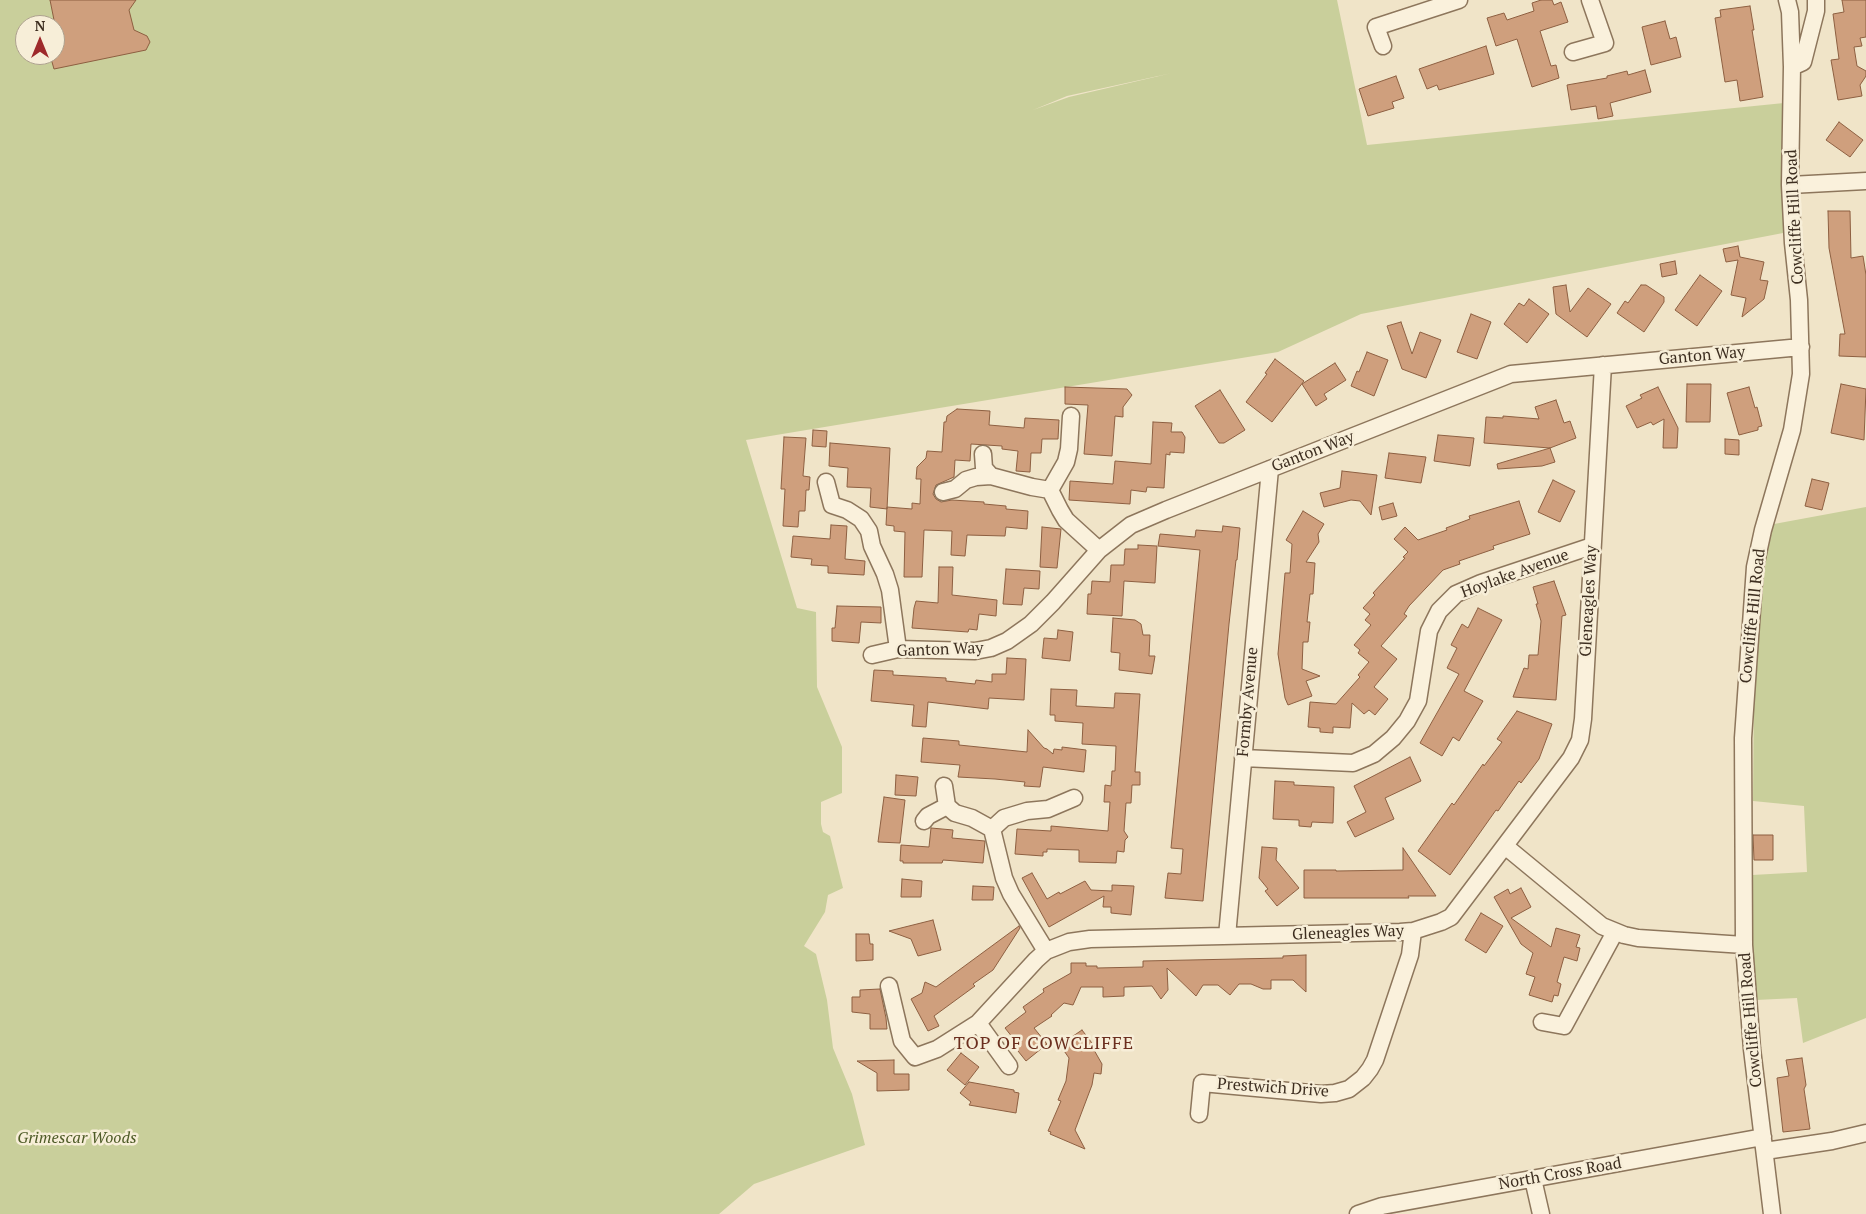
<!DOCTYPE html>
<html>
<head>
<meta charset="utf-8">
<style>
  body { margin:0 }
  #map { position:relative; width:1866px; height:1214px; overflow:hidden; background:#f0e4c8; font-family:"PT Serif",serif }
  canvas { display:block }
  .north { position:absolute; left:15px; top:15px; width:50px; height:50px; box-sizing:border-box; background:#f7eed8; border:1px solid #ada18e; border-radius:50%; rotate:0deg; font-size:14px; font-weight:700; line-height:20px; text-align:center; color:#3d2e20 }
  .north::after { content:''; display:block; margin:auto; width:18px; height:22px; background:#9e2a2b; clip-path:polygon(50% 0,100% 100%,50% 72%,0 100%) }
</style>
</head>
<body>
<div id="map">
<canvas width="1866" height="1214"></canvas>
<div class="north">N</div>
</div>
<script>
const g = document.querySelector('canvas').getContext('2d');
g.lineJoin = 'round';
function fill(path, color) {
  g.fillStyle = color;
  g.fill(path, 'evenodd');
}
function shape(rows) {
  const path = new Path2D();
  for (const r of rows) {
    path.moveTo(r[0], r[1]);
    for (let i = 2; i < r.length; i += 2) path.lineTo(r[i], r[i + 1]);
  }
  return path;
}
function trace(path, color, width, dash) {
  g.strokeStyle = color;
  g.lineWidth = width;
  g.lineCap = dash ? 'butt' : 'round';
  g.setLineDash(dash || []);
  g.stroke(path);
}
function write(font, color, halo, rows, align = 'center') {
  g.font = font + ' "PT Serif",serif';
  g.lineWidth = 5;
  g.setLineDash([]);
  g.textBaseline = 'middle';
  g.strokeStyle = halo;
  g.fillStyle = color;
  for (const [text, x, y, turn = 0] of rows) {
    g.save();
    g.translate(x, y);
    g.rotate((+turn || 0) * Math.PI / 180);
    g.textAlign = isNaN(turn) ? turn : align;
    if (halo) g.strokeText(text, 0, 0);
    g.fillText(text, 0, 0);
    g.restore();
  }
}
fill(shape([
  [0,0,1337,0,1367,145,1784,103,1783,233,1361,314,1278,352,746,440,797,608,816,612,817,687,842,747,842,793,821,802,821,824,823,832,830,836,843,888,828,895,825,912,804,946,816,954,827,1000,833,1048,852,1094,865,1145,754,1184,719,1214,0,1214],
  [25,25,55,25,55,55,25,55],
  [1172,73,1069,97,1033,110,1067,96],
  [1866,507,1866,1018,1803,1043,1797,998,1756,1000,1752,941,1752,875,1807,872,1804,806,1753,801,1754,686,1767,546,1774,524]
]), '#c9cf9b');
const building = shape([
  [50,0,136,0,129,10,134,30,147,36,150,42,146,50,54,69,50,55,55,55,56,30,50,0],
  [1541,0,1552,0,1554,5,1561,2,1568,22,1540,31,1551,66,1556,65,1559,78,1532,87,1517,39,1496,46,1487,18,1504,13,1507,20,1534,11,1532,3,1541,0],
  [1842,0,1866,0,1866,37,1860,38,1862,46,1854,47,1857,66,1866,71,1866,76,1860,85,1862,96,1838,100,1831,60,1839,59,1833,14,1844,12,1842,0],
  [1750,6,1754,30,1752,30,1763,97,1740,101,1737,80,1725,82,1715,18,1721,17,1720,10,1750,6],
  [1665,21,1670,39,1676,37,1681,57,1651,65,1642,27,1665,21],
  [1486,46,1494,74,1439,90,1437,85,1427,89,1419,69,1486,46],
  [1645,70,1651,92,1610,103,1613,116,1598,119,1596,106,1571,110,1567,85,1607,78,1607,76,1627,71,1628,75,1645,70],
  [1396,76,1404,98,1392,102,1394,108,1368,116,1359,89,1396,76],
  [1839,122,1863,140,1850,157,1826,140,1839,122],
  [1828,211,1850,211,1851,258,1863,256,1866,275,1866,357,1839,356,1840,334,1845,334,1829,248,1828,211],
  [1738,246,1740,257,1764,262,1760,280,1768,281,1764,299,1742,317,1746,298,1731,295,1738,260,1726,262,1723,249,1738,246],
  [1675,261,1677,274,1662,277,1660,264,1675,261],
  [1700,275,1722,291,1697,326,1675,310,1700,275],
  [1566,285,1570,312,1588,288,1611,304,1587,337,1556,314,1553,287,1566,285],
  [1641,285,1646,285,1664,297,1664,302,1644,332,1617,313,1625,301,1628,303,1641,285],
  [1529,299,1549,314,1527,343,1504,324,1519,303,1524,306,1529,299],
  [1471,314,1491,322,1477,359,1457,352,1471,314],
  [1401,322,1412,354,1420,332,1441,340,1426,378,1402,369,1387,326,1401,322],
  [1367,352,1388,360,1374,396,1351,386,1357,371,1359,372,1367,352],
  [1275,359,1304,381,1272,422,1246,402,1267,374,1265,373,1275,359],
  [1335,363,1346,380,1324,394,1327,399,1316,406,1302,384,1335,363],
  [1687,384,1711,384,1710,422,1686,422,1687,384],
  [1841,384,1866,389,1864,440,1831,433,1841,384],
  [1065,387,1127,389,1132,395,1123,407,1123,417,1115,416,1112,456,1084,454,1088,405,1065,404,1065,387],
  [1658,387,1678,428,1677,448,1663,448,1664,419,1653,425,1651,422,1637,428,1626,406,1642,398,1640,395,1658,387],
  [1749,387,1755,408,1757,407,1762,426,1758,427,1758,430,1739,435,1727,393,1749,387],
  [1220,390,1245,430,1224,443,1219,443,1195,406,1220,390],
  [1556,400,1564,423,1570,421,1576,438,1550,448,1484,443,1486,417,1503,418,1503,416,1539,419,1535,407,1556,400],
  [957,409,990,411,989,425,1024,428,1025,418,1059,420,1058,439,1042,439,1041,453,1031,453,1030,472,1016,471,1018,451,1002,449,1002,446,971,444,970,461,955,460,954,477,936,485,933,494,936,499,941,502,952,500,984,502,984,504,1006,506,1006,509,1028,511,1027,529,1006,527,1005,536,967,535,965,556,951,555,952,531,924,530,922,577,904,577,905,532,894,531,894,526,886,525,887,507,912,509,912,503,920,504,921,479,916,479,917,467,926,458,927,451,942,452,944,422,946,422,947,416,957,409],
  [1153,422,1172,423,1171,432,1182,432,1185,437,1184,453,1170,452,1170,455,1166,454,1164,488,1147,487,1146,492,1131,490,1130,504,1069,500,1070,481,1113,484,1115,461,1151,464,1153,422],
  [813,430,827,431,826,447,812,446,813,430],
  [1438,435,1474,438,1470,466,1434,461,1438,435],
  [784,437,806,438,803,476,810,477,809,490,806,490,805,511,799,511,798,527,783,526,785,489,781,489,784,437],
  [1725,439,1739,440,1739,455,1725,454,1725,439],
  [830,443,890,448,887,509,870,507,871,488,847,487,848,468,829,466,830,443],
  [1550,448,1555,462,1542,466,1498,469,1497,464,1550,448],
  [1389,453,1426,457,1421,483,1385,478,1389,453],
  [1342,471,1377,475,1371,515,1360,501,1351,500,1324,507,1320,493,1340,488,1342,471],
  [1812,479,1829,483,1822,510,1805,506,1812,479],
  [1553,480,1575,491,1560,522,1538,512,1553,480],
  [1519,501,1530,534,1493,546,1494,549,1459,561,1460,564,1443,570,1409,606,1404,614,1407,616,1381,646,1397,659,1374,687,1388,699,1375,715,1369,710,1364,714,1352,703,1350,728,1333,727,1333,733,1320,732,1320,728,1308,727,1310,702,1336,704,1360,677,1358,675,1369,662,1358,653,1360,650,1354,645,1371,625,1365,620,1370,614,1363,608,1375,595,1373,593,1405,558,1403,557,1408,552,1394,539,1405,527,1418,540,1447,530,1446,528,1470,519,1469,516,1519,501],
  [1393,503,1397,516,1382,520,1379,507,1393,503],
  [1303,511,1324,524,1318,534,1319,542,1306,562,1315,563,1313,594,1310,594,1307,622,1310,622,1308,642,1303,642,1302,669,1320,676,1306,681,1312,696,1288,705,1285,698,1278,654,1285,573,1290,573,1292,544,1286,540,1303,511],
  [831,525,847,526,845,559,865,561,864,575,828,573,828,566,811,565,812,559,791,557,793,536,830,539,831,525],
  [1223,526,1240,528,1237,560,1236,560,1229,624,1203,901,1165,898,1168,873,1181,874,1183,849,1171,848,1200,550,1158,546,1160,534,1195,537,1196,530,1222,532,1223,526],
  [1042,527,1061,529,1057,568,1040,567,1042,527],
  [1138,545,1157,546,1155,583,1124,581,1122,616,1087,614,1088,594,1091,594,1092,581,1110,582,1111,565,1124,565,1125,549,1138,549,1138,545],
  [939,567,953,567,952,595,997,600,996,616,979,614,977,630,969,629,968,632,912,628,914,608,916,601,938,603,939,567],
  [1006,569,1040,571,1039,589,1024,588,1022,605,1003,604,1006,569],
  [1554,581,1566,615,1562,616,1556,700,1513,697,1524,668,1528,669,1529,655,1538,655,1541,621,1536,604,1538,604,1533,587,1554,581],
  [837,606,881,607,881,623,861,622,859,643,832,641,832,628,835,628,837,606],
  [1478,608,1502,620,1464,691,1483,701,1459,741,1453,737,1442,756,1420,743,1459,674,1447,668,1457,648,1451,645,1462,624,1468,628,1478,608],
  [1113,618,1135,620,1141,624,1143,635,1150,635,1149,656,1155,656,1152,674,1119,670,1120,653,1111,652,1113,618],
  [1058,630,1073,632,1070,661,1042,658,1044,638,1057,639,1058,630],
  [1007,658,1026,659,1024,700,989,698,988,709,928,702,926,727,912,726,914,705,871,701,874,670,893,671,893,675,946,678,946,681,975,684,976,680,992,682,992,674,1006,674,1007,658],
  [1051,689,1077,690,1076,706,1114,708,1115,693,1140,694,1135,772,1140,772,1140,785,1132,785,1131,803,1126,803,1124,831,1128,837,1125,840,1124,852,1117,851,1116,863,1079,862,1079,850,1047,849,1047,852,1043,852,1043,856,1015,854,1017,829,1051,831,1051,826,1108,831,1110,802,1104,802,1105,785,1111,786,1112,771,1115,771,1116,746,1082,744,1083,723,1055,721,1055,715,1050,715,1051,689],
  [1517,711,1552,724,1539,759,1521,783,1519,781,1498,811,1496,810,1450,875,1418,851,1452,803,1454,805,1483,764,1484,766,1502,742,1497,739,1517,711],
  [1028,730,1044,748,1047,749,1053,754,1054,749,1062,750,1062,747,1086,750,1084,772,1043,767,1040,787,1024,786,1025,782,995,779,958,777,960,765,921,762,923,738,959,741,959,745,1027,752,1028,730],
  [1410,757,1421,781,1385,798,1394,819,1355,837,1347,822,1366,812,1354,786,1410,757],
  [896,775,918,777,916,796,895,795,896,775],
  [1275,781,1294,782,1294,785,1334,787,1333,823,1312,822,1311,827,1299,826,1299,820,1273,819,1275,781],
  [884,797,905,800,900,843,878,842,884,797],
  [931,828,953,830,952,838,985,841,983,863,943,860,942,863,903,863,903,861,900,861,901,845,929,847,931,828],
  [1753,835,1773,835,1773,860,1754,860,1753,835],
  [1262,847,1277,848,1276,860,1299,888,1277,906,1265,891,1268,889,1259,878,1262,847],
  [1403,848,1436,896,1408,896,1409,898,1304,898,1304,870,1336,870,1336,871,1403,870,1403,848],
  [1032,873,1047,899,1059,892,1060,894,1085,881,1091,890,1112,891,1112,885,1134,886,1131,915,1111,913,1111,907,1103,907,1104,896,1049,927,1022,878,1032,873],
  [902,879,922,881,921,897,901,897,902,879],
  [973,886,994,887,993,900,972,900,973,886],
  [1521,888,1531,907,1511,918,1551,947,1556,928,1580,935,1576,947,1580,948,1577,961,1564,957,1557,982,1561,984,1558,996,1554,995,1552,1002,1529,995,1535,977,1526,974,1533,953,1521,944,1494,897,1508,889,1510,894,1521,888],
  [1481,913,1503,926,1486,953,1465,940,1481,913],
  [933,920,941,950,918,956,911,939,889,931,933,920],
  [1019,926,1020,928,993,970,973,984,975,986,934,1016,939,1026,928,1031,911,999,922,993,925,982,936,987,1019,926],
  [856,934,869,934,870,944,873,944,873,960,856,961,856,934],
  [1306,955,1306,992,1293,980,1271,980,1271,989,1263,989,1251,984,1239,984,1230,995,1218,985,1203,985,1196,996,1167,968,1168,990,1161,999,1152,986,1124,987,1124,996,1103,997,1103,987,1081,987,1073,1005,1064,1003,1051,1015,1052,1016,1034,1028,1047,1044,1026,1061,1014,1046,1017,1043,1005,1028,1026,1012,1023,1007,1044,992,1043,989,1071,973,1071,963,1086,963,1086,966,1097,966,1097,968,1143,967,1143,961,1283,958,1283,956,1306,955],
  [880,989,886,1018,887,1029,870,1029,870,1014,852,1012,852,997,860,997,860,990,880,989],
  [1082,1030,1095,1047,1094,1050,1102,1064,1101,1074,1094,1073,1092,1085,1075,1130,1085,1149,1050,1134,1051,1132,1048,1131,1061,1101,1058,1100,1066,1081,1069,1058,1060,1045,1082,1030],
  [961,1053,979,1067,965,1085,947,1070,961,1053],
  [1802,1058,1806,1085,1804,1089,1810,1129,1783,1132,1777,1078,1789,1076,1786,1060,1802,1058],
  [894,1060,894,1074,909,1074,909,1090,877,1091,877,1073,857,1061,894,1060],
  [969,1082,1014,1090,1014,1092,1019,1093,1016,1113,969,1105,971,1102,960,1093,969,1082]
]);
fill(building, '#cf9f7d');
trace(building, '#8d5f41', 1);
const minor = shape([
  [1787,0,1790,12,1792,67],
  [1383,46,1376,27,1459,0],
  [1573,52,1605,43,1590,0],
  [1790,185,1866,181],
  [983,454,984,468,991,476,1032,487,1050,490,1060,510,1066,520,1099,550],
  [826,482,832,505,847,510,861,519,869,531,872,546,885,574,890,590,898,649],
  [1050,490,1066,462,1069,449,1071,416],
  [943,492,955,489,966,480,976,477,991,476],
  [872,655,898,649,975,651,991,648,1007,641,1031,624,1053,602,1099,550,1131,525,1166,510,1511,374,1801,347],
  [1243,758,1353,763,1374,754,1393,738,1407,721,1418,701,1429,631,1439,611,1456,594,1481,583,1592,546],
  [944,786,947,806,955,813,972,818,992,829,1004,878,1011,894,1046,951],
  [924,821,928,816,947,806],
  [992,829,1004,818,1027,811,1048,809,1074,798],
  [1505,846,1602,926,1624,935,1638,938,1744,945],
  [1227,936,1270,469],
  [889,986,902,1041,915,1057,937,1049,978,1023,1036,960,1046,951,1069,942,1090,939,1400,932,1413,931,1441,922,1451,917,1571,758,1580,740,1583,719,1603,365],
  [1542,1022,1564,1026,1615,932],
  [978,1023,1009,1066],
  [1199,1114,1202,1083,1321,1094,1335,1093,1349,1089,1363,1078,1370,1069,1375,1060,1410,955,1413,931],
  [1765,1151,1832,1141,1866,1133],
  [1533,1179,1541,1214],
  [1358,1214,1382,1206,1763,1137],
  [1772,1214,1752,1049,1744,945,1743,738,1755,567,1763,530,1792,430,1801,374,1799,300,1793,243,1790,185,1792,67,1803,62,1816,11,1816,0]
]);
trace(minor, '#8d765c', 19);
trace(minor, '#faf1dc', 16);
write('16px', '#3d2e20', '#f7eed8', [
  ["Cowcliffe Hill Road",1795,217,-93],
  ["Ganton Way",1702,356,-5],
  ["Ganton Way",1313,452,-21],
  ["Hoylake Avenue",1515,574,-20],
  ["Gleneagles Way",1589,601,-87],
  ["Cowcliffe Hill Road",1753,616,-84],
  ["Ganton Way",940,650,-2],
  ["Formby Avenue",1248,702,-85],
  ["Gleneagles Way",1348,933,-2],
  ["Cowcliffe Hill Road",1751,1020,-95],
  ["Prestwich Drive",1273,1088,4],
  ["North Cross Road",1560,1174,-10]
]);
write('italic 16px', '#4d5a26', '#f7eed8', [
  ["Grimescar Woods",77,1138]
]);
g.letterSpacing = '1px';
write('18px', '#6b2e1e', '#f7eed8', [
  ["TOP OF COWCLIFFE",1044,1044]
]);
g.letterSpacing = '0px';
</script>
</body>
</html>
